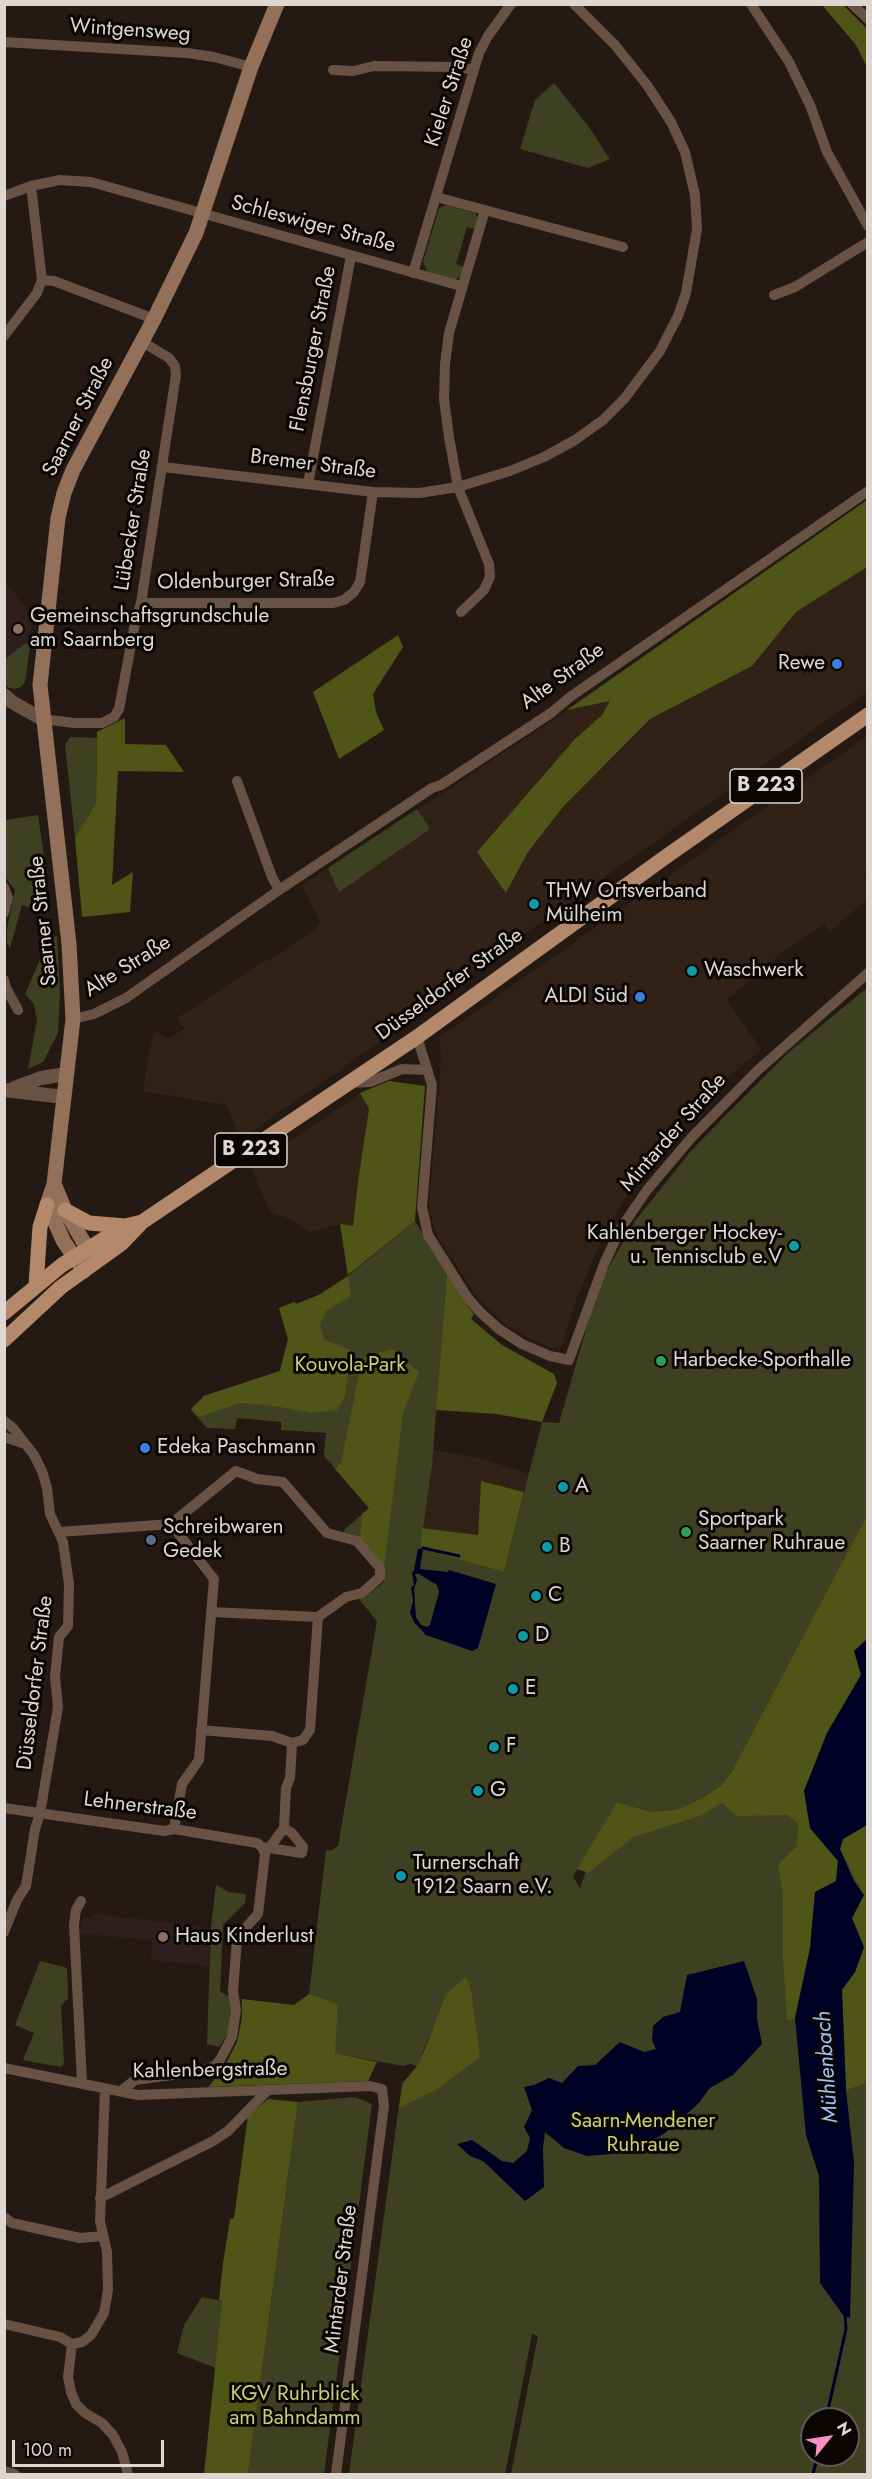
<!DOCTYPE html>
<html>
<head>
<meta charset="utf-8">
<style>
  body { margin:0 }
  #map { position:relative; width:872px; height:2479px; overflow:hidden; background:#241a13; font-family:Jost,sans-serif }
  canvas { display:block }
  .frame { position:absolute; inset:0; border:6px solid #ded6d1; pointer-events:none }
  .north { position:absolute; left:800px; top:2407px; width:60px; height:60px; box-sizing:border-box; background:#0a0604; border:2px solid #5f5956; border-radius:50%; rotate:60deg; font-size:16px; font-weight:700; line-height:24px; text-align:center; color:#ded6d1 }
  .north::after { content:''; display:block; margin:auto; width:21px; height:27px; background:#fc8fc2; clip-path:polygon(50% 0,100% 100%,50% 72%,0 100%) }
  .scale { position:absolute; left:12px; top:2440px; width:152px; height:27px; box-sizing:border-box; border:3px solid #ded6d1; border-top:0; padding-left:8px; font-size:18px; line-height:21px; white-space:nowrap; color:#ded6d1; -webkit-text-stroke:4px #0a0604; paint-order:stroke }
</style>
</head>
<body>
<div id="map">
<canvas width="872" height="2479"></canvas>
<div class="frame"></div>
<div class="north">N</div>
<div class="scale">100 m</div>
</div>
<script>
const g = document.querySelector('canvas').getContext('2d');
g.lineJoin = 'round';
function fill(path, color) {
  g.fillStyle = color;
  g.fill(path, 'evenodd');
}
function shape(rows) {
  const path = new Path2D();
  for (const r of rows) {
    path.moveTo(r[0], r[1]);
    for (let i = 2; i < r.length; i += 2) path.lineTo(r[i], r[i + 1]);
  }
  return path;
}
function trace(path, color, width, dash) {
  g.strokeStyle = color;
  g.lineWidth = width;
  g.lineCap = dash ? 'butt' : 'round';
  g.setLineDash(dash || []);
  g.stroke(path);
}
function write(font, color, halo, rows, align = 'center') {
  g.font = font + ' Jost,sans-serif';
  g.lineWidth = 6;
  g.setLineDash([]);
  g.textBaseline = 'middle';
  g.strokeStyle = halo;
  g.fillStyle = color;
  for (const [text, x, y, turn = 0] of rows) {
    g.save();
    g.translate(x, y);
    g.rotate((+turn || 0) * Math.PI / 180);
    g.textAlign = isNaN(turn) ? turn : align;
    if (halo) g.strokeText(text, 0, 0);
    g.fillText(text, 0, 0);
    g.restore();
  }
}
fill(shape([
  [867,567,867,692,488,960,377,1044,240,1140,227,1105,143,1091,149,1052,155,1031,168,1039,184,1028,177,1018,267,959,269,961,315,929,320,922,302,886,630,669,602,715,574,740,478,851,507,893,528,852,563,807,650,719,752,666,796,612],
  [867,736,868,870,863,874,867,881,867,900,829,932,824,924,778,956,727,1000,761,1049,705,1098,679,1125,642,1172,619,1208,594,1257,577,1298,562,1346,551,1348,528,1338,507,1326,478,1298,441,1243,432,1223,429,1204,439,1085,441,1057,439,1040,441,1036],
  [360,1093,369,1109,358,1181,353,1227,340,1224,309,1232,290,1219,270,1212,251,1168],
  [433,1450,483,1459,529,1474,524,1492,481,1481,478,1535,422,1528]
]), '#312117');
fill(shape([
  [5,581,33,618,31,639,5,659],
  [92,1913,211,1928,209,1966,151,1960,152,1941,80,1933,82,1917,91,1918]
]), '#301d1f');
fill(shape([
  [554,83,589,127,610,159,588,168,520,149,535,100],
  [446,205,475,213,479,220,475,229,467,227,456,264,464,267,460,277,454,280,427,271,423,262,439,208],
  [31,639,25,682,21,687,14,689,7,687,5,684,5,659],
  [70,737,97,738,96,803,75,838,65,745],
  [417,809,430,829,339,892,328,868],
  [38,815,46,870,44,871,48,914,22,905,10,948,7,942,7,929,15,890,5,877,5,820],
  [57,936,60,992,58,1033,43,1062,28,1069,37,1020,34,1004,25,994,50,937],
  [867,988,867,1515,732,1771,722,1785,867,1570,867,2474,511,2474,538,2336,532,2334,505,2474,349,2474,402,2083,419,2067,441,2009,417,2066,410,2064,403,2066,334,2053,338,2005,309,1994,326,1850,332,1850,338,1846,377,1621,358,1598,365,1597,384,1582,384,1568,343,1534,345,1529,369,1508,324,1456,326,1433,281,1430,281,1422,237,1418,235,1429,207,1428,191,1410,204,1396,280,1371,288,1339,279,1308,294,1302,296,1304,319,1295,348,1276,415,1221,447,1273,432,1465,420,1549,504,1572,542,1422,559,1423,594,1302,605,1274,635,1221,691,1151,724,1117,789,1052],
  [617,1802,652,1812,676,1809,599,1834,580,1888,573,1877],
  [812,2419,848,2419,848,2455,812,2455],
  [216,1885,229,1892,246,1894,245,1903,223,1925,220,1992,229,1996,232,2011,228,2034,219,2047,207,2044,211,1928],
  [40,1961,67,1968,68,1998,61,2006,64,2063,61,2067,23,2060,34,2033,15,2025],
  [355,2097,372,2104,324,2474,248,2474,298,2102],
  [202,2297,222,2301,216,2368,177,2353,184,2325]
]), '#3e4121');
fill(shape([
  [822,5,843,5,867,29,867,67,856,45],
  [867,500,867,567,796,612,752,666,650,719,563,807,528,852,506,893,477,852,574,740,602,715,610,701,567,710],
  [398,635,403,647,373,694,376,712,384,730,339,759,313,692],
  [125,718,125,744,166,745,184,772,118,771,112,885,133,872,130,912,82,917,75,838,96,803,97,732],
  [389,1081,425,1086,415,1221,348,1275,351,1296,326,1311,320,1325,325,1340,351,1350,345,1397,337,1410,311,1413,275,1406,240,1403,199,1417,191,1409,204,1396,280,1371,288,1339,279,1308,294,1302,296,1304,319,1295,348,1276,340,1224,353,1226,358,1181,369,1109,360,1093],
  [447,1273,461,1297,474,1314,471,1319,502,1345,554,1374,557,1383,542,1422,496,1414,436,1410],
  [392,1349,419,1372,403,1413,384,1568,360,1538,362,1514,369,1508,335,1469,341,1463,361,1364,367,1356],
  [481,1481,524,1492,504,1572,420,1549,422,1528,478,1535],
  [867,1515,867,1639,854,1651,861,1674,827,1733,804,1791,810,1828,838,1861,836,1881,815,1893,810,1948,795,2018,787,2021,783,1959,783,1894,778,1865,797,1846,798,1824,788,1815,737,1816,722,1803,700,1816,633,1837,588,1873,577,1869,617,1802,652,1812,679,1809,701,1799,721,1786,732,1771],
  [867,1825,867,2076,864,2084,846,2090,842,1989,855,1972,863,1947,852,1918,864,1895,840,1849,843,1839],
  [466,1977,471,1990,480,2057,436,2090,399,2108,403,2083,417,2066,425,2049,446,1994],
  [309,1994,338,2004,335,2053,377,2062,368,2081,208,2087,222,2071,237,2042,242,2018,242,1999,294,2005],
  [268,2099,298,2102,248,2474,204,2474,222,2301,219,2300,223,2263,230,2219,234,2218,248,2116]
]), '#4f5417');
fill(shape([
  [423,1548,420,1569,448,1572,449,1570,496,1584,478,1648,472,1651,426,1635,414,1622,410,1613,413,1600,411,1588,414,1585,412,1573,414,1570,418,1549],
  [415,1574,419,1574,437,1585,439,1592,430,1625,427,1627,421,1625,416,1617,414,1589,417,1580],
  [867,1639,867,1825,843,1839,840,1849,854,1881,864,1895,852,1918,864,1947,855,1972,842,1990,846,2090,854,2163,850,2318,843,2315,820,2283,819,2176,806,2135,795,2018,810,1948,815,1892,836,1881,838,1861,810,1828,804,1791,827,1733,861,1675,854,1651],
  [744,1961,757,1999,757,2019,762,2044,733,2075,710,2088,698,2104,665,2133,643,2146,612,2154,587,2156,564,2148,545,2132,543,2148,544,2187,525,2201,483,2161,470,2156,457,2144,472,2140,502,2161,513,2163,527,2151,530,2138,524,2127,532,2110,524,2087,534,2085,549,2078,562,2083,578,2066,595,2065,620,2042,644,2052,656,2049,652,2040,653,2026,663,2017,680,2012,687,1975]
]), '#000225');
trace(shape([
  [423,1548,459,1556],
  [826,2419,846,2329,845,2312],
  [813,2474,818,2455]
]), '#000225', 3);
trace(shape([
  [751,4,789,62,810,105,827,152,868,226],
  [852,4,868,19],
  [4,42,187,53,214,57,251,67],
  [333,70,353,71,374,66,459,67,474,70],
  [31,186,42,280,54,281,154,319],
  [4,196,31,186,60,180,91,182,461,286],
  [436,197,623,247],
  [413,273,479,53,488,36,511,4],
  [774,295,795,287,868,242],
  [4,336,37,293,42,280],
  [163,467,373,492,419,493,458,487,510,471,544,457,575,440,603,420,625,398,660,351,678,316,686,293,697,229,695,195,685,152,671,122,647,85,615,45,574,4],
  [308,484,351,256],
  [141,603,333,603,344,600,354,592,360,582,373,492],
  [461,612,484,590,490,577,489,564,458,487,449,437,444,399,445,364,449,333,485,210],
  [42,719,74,723,102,723,114,717,119,709,136,618,141,603,176,375,175,366,169,358,141,341],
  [237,781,272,877,279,890],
  [4,887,8,898,4,913],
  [4,980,6,988,18,1010],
  [73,1019,94,1014,126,998,279,890,432,788,441,785,551,713,570,697,868,491],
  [417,1037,432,1085,422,1207,428,1235,467,1297,480,1312,499,1329,522,1344,550,1356,569,1360,604,1264,621,1228,647,1190,692,1137,758,1070,868,973],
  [349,1083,370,1082,402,1069,427,1070],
  [4,1421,13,1428,34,1455,42,1471,47,1488,50,1514,63,1542,69,1584,68,1626,59,1637,55,1677,58,1707,40,1814,35,1829,26,1886,17,1900,4,1932],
  [4,1437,22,1443],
  [171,1524,214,1579,199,1760,182,1784,174,1829],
  [59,1532,171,1524,236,1471,257,1479,283,1482,327,1533,357,1541,380,1568,380,1577,362,1593,346,1597,318,1617,310,1730,303,1740,292,1743,290,1778,286,1788,284,1828,270,1847],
  [211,1612,318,1617],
  [201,1730,272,1736,292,1743],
  [4,1808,164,1831,174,1829,257,1843,262,1847,302,1853,303,1847,292,1833,284,1828],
  [81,1901,76,1910,74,1925,82,2082],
  [4,2068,138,2095,370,2086,382,2089,384,2106,336,2474],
  [121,2091,135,2080,202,2071,216,2065,221,2058,232,2037,236,2010,233,1991,237,1939,241,1933,258,1914,265,1854,262,1847],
  [100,2198,213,2141,228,2131,267,2091],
  [4,2217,12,2223,80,2238,103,2236],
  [4,2324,60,2337,72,2344],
  [72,2344,82,2342,91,2335,104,2313,108,2290,107,2252,100,2221,105,2089],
  [72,2344,68,2377,71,2392,76,2404,85,2413,102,2423,113,2435,122,2452,128,2474],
  [4,2471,15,2474]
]), '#685244', 10);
trace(shape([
  [4,695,12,702,42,719],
  [14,1088,41,1078,66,1074],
  [4,1090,64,1097]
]), '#685244', 14);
trace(shape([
  [54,1184,65,1210,94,1260],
  [84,1271,64,1242,47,1205,54,1184,73,1019,69,944,40,685,58,518,64,493,73,470,154,319,196,233,251,67,277,4]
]), '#937059', 15);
trace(shape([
  [65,1210,89,1223,125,1226],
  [36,1285,40,1227,47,1205],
  [4,1313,62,1265,125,1226,142,1222],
  [4,1340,61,1287,121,1244,142,1222,417,1037,664,858,868,715]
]), '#b4886a', 15);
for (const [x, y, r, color] of [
  [18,629,6,"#8d6e63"],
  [837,664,6,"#3f7fe0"],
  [534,904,6,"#0f9aa8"],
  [692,971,6,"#0f9aa8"],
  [640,997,6,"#3f7fe0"],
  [794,1246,6,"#0f9aa8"],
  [661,1361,6,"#2e9e5b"],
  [145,1448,6,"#3f7fe0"],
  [563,1487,6,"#0f9aa8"],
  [686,1532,6,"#2e9e5b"],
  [151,1540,6,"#5c6f8a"],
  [547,1547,6,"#0f9aa8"],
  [536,1596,6,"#0f9aa8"],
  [523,1636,6,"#0f9aa8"],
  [513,1689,6,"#0f9aa8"],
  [494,1747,6,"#0f9aa8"],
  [478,1791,6,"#0f9aa8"],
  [401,1876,6,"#0f9aa8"],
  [163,1937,6,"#8d6e63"]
]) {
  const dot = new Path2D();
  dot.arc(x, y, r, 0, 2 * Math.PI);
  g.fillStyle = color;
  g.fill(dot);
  trace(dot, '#0a0604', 2);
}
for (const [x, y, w] of [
  [766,786,72],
  [251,1150,72]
]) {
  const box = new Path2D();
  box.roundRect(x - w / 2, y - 17, w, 34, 4.5);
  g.fillStyle = '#0a0604';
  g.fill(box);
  trace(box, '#ded6d1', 1.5);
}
write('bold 20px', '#ded6d1', null, [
  ["B 223",766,786],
  ["B 223",251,1150]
]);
write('21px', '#ded6d1', '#0a0604', [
  ["Wintgensweg",130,31,4],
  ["Kieler Straße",450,92,-72],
  ["Schleswiger Straße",313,225,15],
  ["Flensburger Straße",314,349,-79],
  ["Saarner Straße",79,417,-63],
  ["Bremer Straße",313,465,7],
  ["Lübecker Straße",134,520,-81],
  ["Oldenburger Straße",246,582,-1],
  ["Alte Straße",563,677,-36],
  ["Saarner Straße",44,921,-96],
  ["Alte Straße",128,967,-32],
  ["Düsseldorfer Straße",450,985,-36],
  ["Mintarder Straße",674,1133,-49],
  ["Düsseldorfer Straße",36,1683,-83],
  ["Lehnerstraße",140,1807,7],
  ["Kahlenbergstraße",210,2071,-1],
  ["Mintarder Straße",342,2279,-83]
]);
write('21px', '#ded6d1', '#0a0604', [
  ["Gemeinschaftsgrundschule",30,617],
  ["am Saarnberg",30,641],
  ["Rewe",825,664,"right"],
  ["THW Ortsverband",546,892],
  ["Mülheim",546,916],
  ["Waschwerk",704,971],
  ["ALDI Süd",628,997,"right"],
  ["Kahlenberger Hockey-",782,1234,"right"],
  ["u. Tennisclub e.V",782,1258,"right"],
  ["Harbecke-Sporthalle",673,1361],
  ["Edeka Paschmann",157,1448],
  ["A",575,1487],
  ["Sportpark",698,1520],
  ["Saarner Ruhraue",698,1544],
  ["Schreibwaren",163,1528],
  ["Gedek",163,1552],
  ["B",559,1547],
  ["C",548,1596],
  ["D",535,1636],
  ["E",525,1689],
  ["F",506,1747],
  ["G",490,1791],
  ["Turnerschaft",413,1864],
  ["1912 Saarn e.V.",413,1888],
  ["Haus Kinderlust",175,1937]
], 'left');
write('21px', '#c8d078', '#0a0604', [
  ["Kouvola-Park",350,1366],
  ["Saarn-Mendener",643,2122],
  ["Ruhraue",643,2146],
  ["KGV Ruhrblick",295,2395],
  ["am Bahndamm",295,2419]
]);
write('italic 22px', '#99c1f8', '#0a0604', [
  ["Mühlenbach",828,2067,-94]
]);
</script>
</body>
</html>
